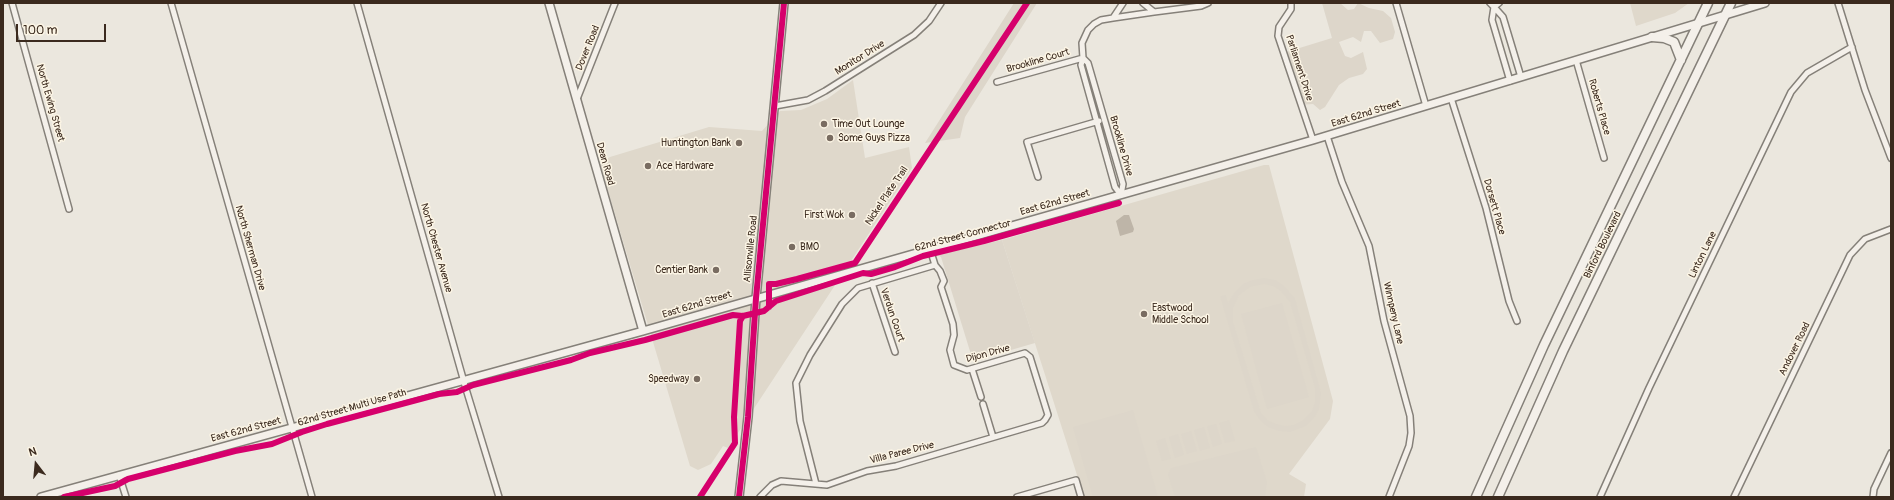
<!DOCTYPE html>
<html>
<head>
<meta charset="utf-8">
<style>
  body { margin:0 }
  #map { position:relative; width:1894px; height:500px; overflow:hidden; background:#ebe7de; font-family:Pangolin,sans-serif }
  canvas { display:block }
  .frame { position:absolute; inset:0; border:4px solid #3b2a1e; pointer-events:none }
  .north { position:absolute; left:16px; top:444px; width:40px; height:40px; -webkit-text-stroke:3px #fcf5e5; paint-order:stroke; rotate:344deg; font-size:11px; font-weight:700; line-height:16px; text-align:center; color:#3b2a1e }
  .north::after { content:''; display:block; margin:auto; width:14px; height:18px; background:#3b2a1e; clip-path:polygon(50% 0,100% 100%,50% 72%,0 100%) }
  .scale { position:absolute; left:16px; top:24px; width:90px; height:18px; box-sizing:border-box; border:2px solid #3b2a1e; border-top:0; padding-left:5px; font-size:12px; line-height:14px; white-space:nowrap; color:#3b2a1e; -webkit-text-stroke:3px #fcf5e5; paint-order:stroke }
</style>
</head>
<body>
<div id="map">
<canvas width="1894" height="500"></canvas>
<div class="frame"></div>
<div class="north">N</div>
<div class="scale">100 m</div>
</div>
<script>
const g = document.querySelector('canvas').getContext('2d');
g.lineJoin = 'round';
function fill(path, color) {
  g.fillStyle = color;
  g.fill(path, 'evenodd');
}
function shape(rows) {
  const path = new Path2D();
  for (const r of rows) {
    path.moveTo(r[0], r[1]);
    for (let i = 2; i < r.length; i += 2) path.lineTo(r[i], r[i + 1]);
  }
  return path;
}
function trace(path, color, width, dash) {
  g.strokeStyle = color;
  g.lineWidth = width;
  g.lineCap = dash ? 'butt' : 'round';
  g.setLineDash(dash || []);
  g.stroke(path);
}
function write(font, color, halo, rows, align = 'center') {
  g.font = font + ' Pangolin,sans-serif';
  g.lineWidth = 3;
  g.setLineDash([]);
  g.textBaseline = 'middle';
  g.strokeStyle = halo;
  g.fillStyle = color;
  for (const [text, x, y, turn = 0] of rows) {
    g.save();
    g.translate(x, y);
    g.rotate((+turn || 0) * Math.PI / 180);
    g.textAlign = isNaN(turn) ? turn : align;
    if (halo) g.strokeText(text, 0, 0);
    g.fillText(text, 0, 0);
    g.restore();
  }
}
fill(shape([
  [1630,3,1689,3,1675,13,1636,26],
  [853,80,865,158,909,147,912,168,728,448,723,446,711,464,698,470,690,466,600,164,610,157,709,127,762,131,780,111,801,110,827,99],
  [1264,165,1269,165,1333,401,1330,419,1289,474,1306,484,1304,497,1084,497,1002,240]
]), '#dfd8cb');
fill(shape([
  [1014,3,1037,3,965,117,960,138,925,143],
  [1322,3,1340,3,1348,10,1354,9,1358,3,1369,8,1383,11,1391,18,1395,32,1393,39,1380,43,1371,31,1364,31,1361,42,1353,37,1339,42,1345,56,1351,58,1363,52,1367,69,1363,74,1349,78,1339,85,1325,107,1320,110,1313,104,1298,105,1280,54,1332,38],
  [1002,240,1035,343,973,361,941,257,937,255],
  [1264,278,1275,280,1284,286,1295,299,1321,393,1319,409,1314,418,1306,426,1290,432,1279,431,1268,427,1260,420,1254,411,1220,296,1226,295,1228,303,1235,292,1243,284,1253,280],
  [1264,284,1273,286,1281,291,1290,302,1315,388,1315,402,1312,411,1302,421,1294,425,1285,426,1276,424,1267,420,1261,413,1233,322,1233,308,1239,295,1250,287],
  [1282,303,1309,397,1267,409,1241,314],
  [1133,410,1158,497,1093,497,1073,427],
  [1229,420,1235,441,1225,443,1219,423],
  [1216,424,1222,444,1213,447,1207,426],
  [1204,427,1210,448,1200,451,1194,430],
  [1191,431,1197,451,1187,454,1181,434],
  [1178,434,1184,455,1175,458,1169,437],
  [1165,438,1171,459,1162,461,1156,441],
  [1256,447,1267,482,1265,497,1175,497,1168,475,1171,468]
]), '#ddd6ca');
fill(shape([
  [1124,215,1129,215,1134,229,1133,232,1120,236,1116,221]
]), '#beb5a8');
const minor = shape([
  [12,3,69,209],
  [171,3,312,497],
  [357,3,466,389,499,497],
  [1143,3,1154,12,1201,6,1208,3],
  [1291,3,1291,9,1279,27,1278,36,1313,140],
  [1396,3,1426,106],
  [1490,3,1494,7,1499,3],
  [1838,3,1865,90,1891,158],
  [1113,18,1154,12],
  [1083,58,1088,63,1123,184,1121,195,1115,187,1081,65,1083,58],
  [1576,60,1604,158],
  [1510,81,1492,20,1494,7,1503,17,1521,77],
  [997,82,1083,58,1082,43,1088,30,1094,24,1101,20,1113,18,1123,3],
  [1451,98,1486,208,1509,301,1517,321],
  [577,99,615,3],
  [775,106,808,100,825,91,914,35,929,21,941,3],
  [1327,136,1342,182,1369,246,1384,321,1410,416,1411,433,1409,446,1389,497],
  [1038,177,1027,142,1099,121],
  [872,283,895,352],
  [972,369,981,397],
  [983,404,993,437],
  [119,475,126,497],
  [816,484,800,421,796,383,810,355,842,304,858,288,935,265],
  [760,497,772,485,781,481,827,485,867,471,896,466,1042,423,1045,420,1048,415,1030,357,1025,353,967,370,954,365,950,350,954,335,953,324,941,287,944,281,940,271,935,265,930,249],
  [1017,497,1076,480,1081,497],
  [1600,497,1649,388,1791,92,1807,73,1852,47],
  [1734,497,1850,255,1865,239,1891,229],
  [1873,497,1874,489,1891,453]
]);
const tertiary = shape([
  [549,3,643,331],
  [41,497,643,331,1313,140,1765,3]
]);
const secondary = shape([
  [739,497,748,417,756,298,784,3]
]);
const primary = shape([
  [1652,37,1664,38,1674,42,1681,60],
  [1476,497,1544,345,1708,3],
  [1498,497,1563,351,1731,3]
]);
trace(minor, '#858079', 8);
trace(tertiary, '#858079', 10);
trace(secondary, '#858079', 10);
trace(primary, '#858079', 11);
trace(minor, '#f4f0ea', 5);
trace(tertiary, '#f4f0ea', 7);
trace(secondary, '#f4f0ea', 7);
trace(primary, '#f4f0ea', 8);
trace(shape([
  [769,307,769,284,776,284,797,279,855,263,1027,3],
  [64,497,115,486,128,479,235,451,272,444,302,432,327,424,439,394,457,392,473,385,571,360,590,353,645,340,733,315,743,316,764,311,776,301,863,273,871,274,895,267,923,256,984,241,1119,203],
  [700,497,735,443,734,417,740,321,743,316],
  [739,497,748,417,756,298,784,3]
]), '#d6006c', 6);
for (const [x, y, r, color] of [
  [824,124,4,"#796c61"],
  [830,138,4,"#796c61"],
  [739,143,4,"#796c61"],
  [648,166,4,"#796c61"],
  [852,215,4,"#796c61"],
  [792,247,4,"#796c61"],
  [716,270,4,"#796c61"],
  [1144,314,4,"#796c61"],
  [697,379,4,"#796c61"]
]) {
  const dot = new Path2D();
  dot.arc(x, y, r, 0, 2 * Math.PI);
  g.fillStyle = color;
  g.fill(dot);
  trace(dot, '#fcf5e5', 1.5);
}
write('10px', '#3b2a1e', '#fcf5e5', [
  ["Dover Road",588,48,-68],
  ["Monitor Drive",860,58,-32],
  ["Brookline Court",1038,61,-16],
  ["Parliament Drive",1299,68,72],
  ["North Ewing Street",50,103,74],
  ["Roberts Place",1599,107,74],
  ["East 62nd Street",1366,114,-17],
  ["Brookline Drive",1121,146,74],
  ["Dean Road",605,164,74],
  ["Nickel Plate Trail",887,196,-56],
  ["East 62nd Street",1055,203,-16],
  ["Dorsett Place",1494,207,74],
  ["62nd Street Connector",963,236,-15],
  ["Binford Boulevard",1603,245,-64],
  ["North Sherman Drive",250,248,74],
  ["North Chester Avenue",436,248,74],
  ["Allisonville Road",751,249,-84],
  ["Linton Lane",1703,255,-64],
  ["East 62nd Street",697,305,-17],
  ["Winnpeny Lane",1393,313,77],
  ["Verdun Court",892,315,71],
  ["Andover Road",1795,349,-64],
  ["Dijon Drive",988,354,-15],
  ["62nd Street Multi Use Path",352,408,-16],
  ["East 62nd Street",246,430,-15],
  ["Villa Paree Drive",902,453,-14]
]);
write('10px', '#3b2a1e', '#fcf5e5', [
  ["Time Out Lounge",832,124],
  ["Some Guys Pizza",838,138],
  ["Huntington Bank",731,143,"right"],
  ["Ace Hardware",656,166],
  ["First Wok",844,215,"right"],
  ["BMO",800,247],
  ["Centier Bank",708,270,"right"],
  ["Eastwood",1152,308],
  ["Middle School",1152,320],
  ["Speedway",689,379,"right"]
], 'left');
</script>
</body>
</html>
